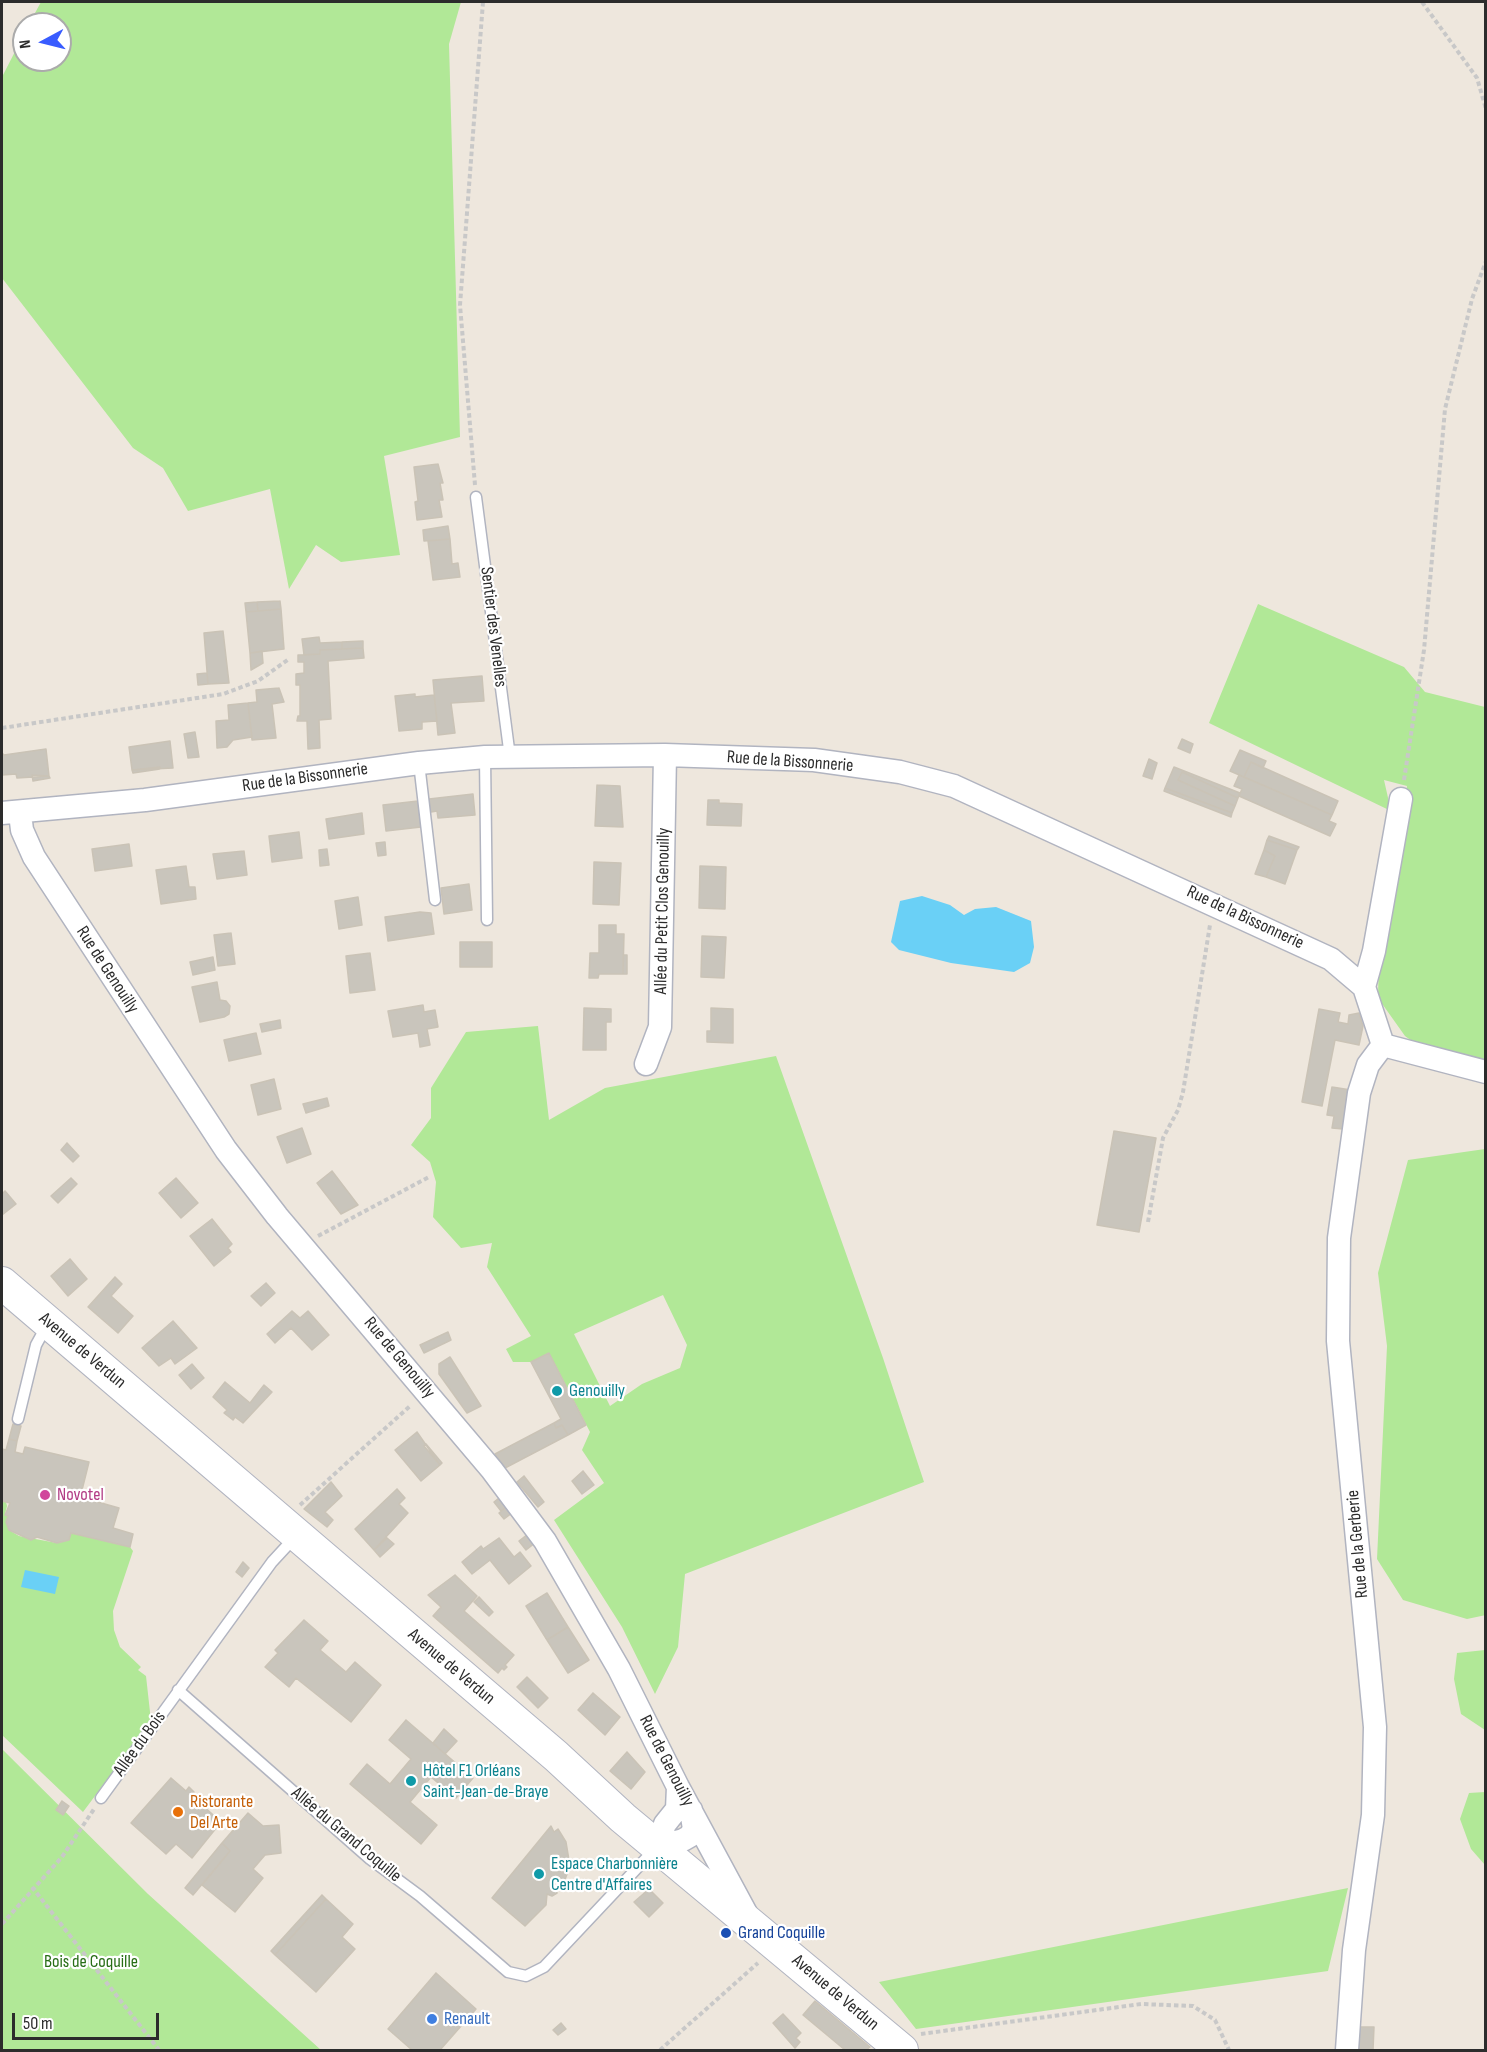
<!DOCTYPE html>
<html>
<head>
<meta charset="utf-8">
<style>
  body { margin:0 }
  #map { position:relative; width:1487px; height:2052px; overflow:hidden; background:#eee7dd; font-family:"Sofia Sans Condensed",sans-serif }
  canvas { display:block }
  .frame { position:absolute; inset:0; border:3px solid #2c2c2c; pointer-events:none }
  .north { position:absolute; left:12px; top:12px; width:60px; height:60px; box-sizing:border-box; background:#fff; border:2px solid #ababab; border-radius:50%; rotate:263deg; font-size:16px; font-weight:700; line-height:24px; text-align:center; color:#2c2c2c }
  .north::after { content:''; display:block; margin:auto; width:21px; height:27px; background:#395cff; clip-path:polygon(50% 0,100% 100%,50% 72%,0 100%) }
  .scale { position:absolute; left:12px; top:2013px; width:147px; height:27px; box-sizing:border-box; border:3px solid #2c2c2c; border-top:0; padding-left:8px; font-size:18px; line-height:21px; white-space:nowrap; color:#2c2c2c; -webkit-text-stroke:4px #fff; paint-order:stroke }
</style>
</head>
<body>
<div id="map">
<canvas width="1487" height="2052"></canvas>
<div class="frame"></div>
<div class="north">N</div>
<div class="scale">50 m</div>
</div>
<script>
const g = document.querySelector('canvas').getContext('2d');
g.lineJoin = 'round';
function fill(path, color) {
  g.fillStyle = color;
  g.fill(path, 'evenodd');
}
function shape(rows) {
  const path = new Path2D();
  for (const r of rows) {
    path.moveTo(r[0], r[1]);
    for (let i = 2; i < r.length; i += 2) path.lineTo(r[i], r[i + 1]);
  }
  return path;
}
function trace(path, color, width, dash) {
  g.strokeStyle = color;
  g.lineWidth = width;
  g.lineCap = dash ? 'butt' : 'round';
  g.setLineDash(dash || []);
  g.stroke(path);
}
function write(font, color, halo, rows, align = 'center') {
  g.font = font + ' "Sofia Sans Condensed",sans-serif';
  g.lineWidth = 4.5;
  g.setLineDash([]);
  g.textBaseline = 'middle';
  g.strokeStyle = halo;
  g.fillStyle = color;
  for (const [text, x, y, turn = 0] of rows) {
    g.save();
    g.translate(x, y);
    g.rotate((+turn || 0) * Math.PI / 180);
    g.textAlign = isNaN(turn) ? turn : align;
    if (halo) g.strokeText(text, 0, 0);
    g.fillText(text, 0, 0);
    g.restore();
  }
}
fill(shape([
  [41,2,461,2,449,44,460,437,384,456,400,555,341,562,316,545,289,589,270,489,188,511,163,468,133,448,2,278,2,77,24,34,24,60,60,60,60,24,29,24],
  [1258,604,1404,667,1425,692,1485,707,1485,1060,1420,1047,1405,1036,1378,998,1379,952,1407,786,1384,780,1391,811,1209,723],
  [538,1026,549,1120,605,1088,776,1056,883,1358,924,1482,685,1574,678,1647,655,1694,622,1627,554,1520,604,1483,582,1450,590,1432,549,1353,531,1362,513,1362,506,1349,531,1336,487,1267,492,1243,461,1248,433,1217,436,1182,430,1162,411,1145,431,1118,431,1088,466,1032],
  [663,1295,687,1345,680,1368,642,1384,610,1406,574,1334],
  [1485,1149,1486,1615,1467,1619,1403,1600,1377,1559,1387,1346,1378,1273,1408,1160],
  [2,1501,6,1502,7,1506,5,1514,8,1516,6,1522,9,1530,19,1536,57,1543,69,1540,71,1533,130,1547,133,1551,113,1611,114,1630,120,1647,141,1667,138,1670,146,1676,151,1721,83,1812,2,1735],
  [1485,1650,1486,1650,1485,1730,1461,1714,1454,1679,1457,1653],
  [2,1749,148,1894,321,2050,2,2050],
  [1485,1792,1486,1792,1485,1865,1471,1849,1460,1819,1469,1793],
  [1348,1888,1328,1971,916,2029,879,1982]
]), '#b1e897');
fill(shape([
  [922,896,950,905,964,915,975,909,996,907,1031,921,1034,947,1030,963,1014,972,951,963,899,950,891,942,900,901],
  [25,1570,59,1577,55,1594,21,1587]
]), '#6ad0f6');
const building = shape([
  [438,464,443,483,440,483,443,500,439,500,442,517,417,520,415,502,418,501,414,467,438,464],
  [448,526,450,539,424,541,423,530,448,526],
  [450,539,452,564,458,563,460,577,433,580,428,541,450,539],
  [280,601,281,609,258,611,257,602,280,601],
  [257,602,258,611,246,612,245,603,257,602],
  [281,609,284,649,250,653,246,612,281,609],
  [223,631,229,683,208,684,204,633,223,631],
  [319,637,320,643,342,642,342,649,320,650,320,654,304,655,302,639,319,637],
  [363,641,363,648,342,649,342,642,363,641],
  [363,648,364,658,328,661,331,719,319,720,320,748,308,749,307,721,297,721,298,716,300,716,300,685,296,685,296,674,304,673,304,662,298,662,298,655,320,654,320,650,363,648],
  [262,651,263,663,251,670,250,653,262,651],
  [207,673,208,684,198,685,197,674,207,673],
  [482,676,484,701,451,703,455,733,438,735,433,680,482,676],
  [279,688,284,702,272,704,276,738,252,740,248,703,257,702,256,690,279,688],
  [415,694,415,697,434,695,437,721,422,722,422,729,399,731,395,696,415,694],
  [248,703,252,737,233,740,227,747,217,748,216,721,229,720,228,705,248,703],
  [195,732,199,757,188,758,184,734,195,732],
  [1182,739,1193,744,1190,753,1178,748,1182,739],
  [170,741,173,768,132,770,129,747,170,741],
  [46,749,49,776,17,778,16,774,2,775,2,753,4,755,46,749],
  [1240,750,1266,761,1263,768,1251,762,1244,777,1230,771,1240,750],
  [1149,759,1157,763,1152,779,1143,776,1149,759],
  [1251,762,1338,801,1332,815,1244,777,1251,762],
  [160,767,160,769,133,773,132,770,160,767],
  [1174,767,1240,793,1238,798,1182,772,1178,780,1235,806,1232,813,1165,788,1174,767],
  [1182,772,1238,798,1235,806,1178,780,1182,772],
  [32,775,49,776,50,778,33,781,32,775],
  [1239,775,1332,815,1329,821,1336,824,1330,836,1239,796,1242,789,1234,786,1239,775],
  [597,785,620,786,623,827,595,826,597,785],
  [1165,788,1232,813,1231,817,1164,791,1165,788],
  [473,794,475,815,438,818,437,811,431,812,429,799,473,794],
  [708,800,719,800,719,803,742,804,741,826,707,825,708,800],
  [418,801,421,827,386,831,383,805,418,801],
  [362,813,364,834,329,839,326,819,362,813],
  [299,832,302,858,272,862,269,836,299,832],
  [1269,836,1299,847,1297,850,1267,840,1269,836],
  [1267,840,1297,850,1285,884,1266,877,1275,856,1264,850,1267,840],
  [385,842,386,855,378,856,376,843,385,842],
  [129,844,132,866,95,871,92,849,129,844],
  [327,849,329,865,320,866,319,850,327,849],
  [1264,850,1275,856,1266,877,1255,874,1264,850],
  [244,851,247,875,217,879,213,854,244,851],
  [594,862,621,863,619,905,593,904,594,862],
  [186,866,189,887,195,887,196,899,161,904,156,870,186,866],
  [700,866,726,867,725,909,699,908,700,866],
  [469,884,472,910,444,914,441,888,469,884],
  [358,897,362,925,339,929,335,901,358,897],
  [420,912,431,913,434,934,388,941,385,917,420,912],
  [599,925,616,925,616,934,624,934,623,974,599,974,598,978,589,978,590,953,599,953,599,925],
  [231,933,235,964,218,966,214,935,231,933],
  [702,936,726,937,724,978,701,977,702,936],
  [460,942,492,942,492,967,460,967,460,942],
  [370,953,375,990,350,993,346,956,370,953],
  [623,955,627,955,627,974,623,974,623,955],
  [213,957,215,970,193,975,190,962,213,957],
  [217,982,220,1000,226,1001,230,1006,229,1014,224,1017,200,1022,192,987,217,982],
  [423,1005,424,1012,435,1010,438,1027,427,1029,430,1045,420,1047,418,1033,393,1037,388,1011,423,1005],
  [584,1008,611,1009,611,1022,606,1022,606,1050,583,1050,584,1008],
  [711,1008,733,1009,733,1043,707,1042,707,1031,711,1031,711,1008],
  [1319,1009,1340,1013,1338,1022,1348,1024,1349,1015,1359,1013,1363,1026,1359,1045,1335,1040,1322,1106,1302,1102,1319,1009],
  [280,1020,281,1028,262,1032,260,1024,280,1020],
  [256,1033,261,1054,229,1061,224,1040,256,1033],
  [274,1079,281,1109,258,1115,251,1085,274,1079],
  [1332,1087,1351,1090,1343,1129,1332,1128,1334,1116,1327,1115,1332,1087],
  [327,1098,329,1106,306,1113,303,1104,327,1098],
  [302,1128,311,1154,287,1163,277,1137,302,1128],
  [1114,1131,1156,1138,1139,1232,1097,1225,1114,1131],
  [67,1143,79,1156,73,1162,61,1150,67,1143],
  [332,1171,358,1205,341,1214,317,1183,332,1171],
  [71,1178,77,1184,58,1203,51,1196,71,1178],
  [176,1178,198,1203,181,1218,159,1193,176,1178],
  [5,1191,16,1204,2,1215,2,1194,5,1191],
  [212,1219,232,1244,228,1248,231,1252,214,1266,190,1236,212,1219],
  [70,1259,87,1279,68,1296,51,1276,70,1259],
  [115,1277,122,1284,111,1296,133,1316,118,1333,88,1307,115,1277],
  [266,1283,275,1293,261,1306,251,1296,266,1283],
  [292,1311,300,1318,308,1311,329,1335,312,1350,291,1328,275,1343,267,1334,292,1311],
  [173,1321,197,1348,175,1364,171,1358,159,1366,142,1348,173,1321],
  [448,1332,451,1340,424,1353,420,1345,448,1332],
  [549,1353,586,1425,568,1435,562,1425,556,1428,554,1423,561,1419,531,1362,549,1353],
  [450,1357,481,1406,467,1413,439,1374,439,1364,450,1357],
  [192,1364,204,1378,191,1389,179,1375,192,1364],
  [225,1382,250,1403,264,1385,272,1392,243,1423,235,1417,233,1420,224,1413,227,1410,213,1397,225,1382],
  [554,1423,556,1428,562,1425,568,1435,505,1468,495,1454,554,1423],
  [13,1424,21,1426,17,1441,9,1439,13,1424],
  [417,1432,440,1465,421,1481,395,1450,417,1432],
  [9,1439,17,1441,15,1452,23,1454,25,1447,89,1462,82,1490,89,1492,87,1499,119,1508,113,1528,133,1534,130,1547,71,1533,69,1540,57,1543,37,1537,31,1540,9,1530,6,1522,8,1516,5,1515,10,1503,2,1501,2,1449,6,1450,9,1439],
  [426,1444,442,1463,440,1465,424,1446,426,1444],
  [583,1471,594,1485,582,1494,572,1481,583,1471],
  [524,1476,544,1502,538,1507,517,1482,524,1476],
  [331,1482,342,1496,325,1512,333,1520,327,1527,304,1509,331,1482],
  [397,1489,405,1498,399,1504,408,1513,374,1550,355,1529,397,1489],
  [499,1498,506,1507,501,1511,494,1502,499,1498],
  [506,1507,512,1513,504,1519,499,1513,506,1507],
  [528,1534,535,1543,526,1550,519,1541,528,1534],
  [387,1538,394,1544,380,1557,374,1550,387,1538],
  [499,1538,514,1557,520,1552,531,1566,509,1584,490,1560,472,1574,462,1562,481,1546,483,1549,499,1538],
  [243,1562,249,1568,242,1577,236,1572,243,1562],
  [455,1575,477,1596,464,1611,514,1655,505,1665,507,1667,504,1670,502,1668,498,1673,433,1616,441,1607,428,1595,455,1575],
  [547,1593,568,1627,547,1640,526,1606,547,1593],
  [479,1597,493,1612,489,1616,474,1602,479,1597],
  [304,1620,328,1641,320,1650,346,1672,355,1662,381,1685,351,1722,296,1678,289,1687,265,1667,278,1653,275,1650,304,1620],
  [568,1627,589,1660,568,1673,547,1640,568,1627],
  [527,1677,548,1698,538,1708,517,1687,527,1677],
  [593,1693,620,1717,605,1735,578,1710,593,1693],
  [406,1720,473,1778,456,1798,431,1777,410,1802,437,1825,421,1844,350,1784,367,1764,390,1784,411,1759,389,1740,406,1720],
  [444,1729,457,1741,445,1754,433,1743,444,1729],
  [627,1752,645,1772,631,1789,610,1771,627,1752],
  [171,1778,186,1791,189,1787,194,1792,191,1795,221,1822,192,1858,176,1844,166,1854,131,1823,171,1778],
  [62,1801,69,1806,63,1815,56,1810,62,1801],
  [248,1813,263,1826,279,1825,281,1853,265,1855,253,1869,263,1878,235,1912,202,1885,230,1851,222,1843,248,1813],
  [551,1826,554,1832,558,1829,566,1842,570,1866,563,1885,558,1882,556,1886,557,1893,552,1896,547,1894,546,1905,525,1926,492,1898,551,1826],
  [222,1843,230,1851,193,1895,185,1888,222,1843],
  [649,1889,663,1903,649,1917,634,1902,649,1889],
  [322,1895,326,1899,275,1955,271,1951,322,1895],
  [326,1899,353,1924,342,1937,355,1949,316,1992,275,1955,326,1899],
  [436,1973,476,2009,440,2050,412,2050,388,2029,436,1973],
  [815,2001,870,2047,866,2050,845,2050,803,2015,815,2001],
  [783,2014,801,2033,796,2038,800,2042,795,2048,773,2023,783,2014],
  [561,2023,566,2029,558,2035,553,2030,561,2023],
  [1359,2027,1374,2027,1373,2050,1358,2050,1359,2027]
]);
fill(building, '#c9c5bc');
trace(building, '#cac3b6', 1.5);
const lane = shape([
  [476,497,510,757],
  [485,757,487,920],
  [419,763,435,900],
  [18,1419,36,1345,47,1325],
  [178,1690,370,1859,420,1896,508,1972,526,1976,544,1967,655,1849],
  [101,1798,272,1562,296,1536]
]);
const street = shape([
  [2,813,145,800,419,763,485,757,665,755,814,760,900,772,954,786,1331,959,1364,987,1383,1045,1486,1072],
  [20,813,22,830,34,857,226,1150,277,1216,492,1470,545,1541,619,1669,678,1787,747,1915],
  [1364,987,1374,951,1401,799],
  [646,1064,660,1027,665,755],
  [657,1847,665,1824,677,1809,678,1787],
  [657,1847,683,1840,690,1836,694,1829,691,1810],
  [1347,2050,1354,1950,1373,1815,1375,1727,1338,1341,1339,1238,1359,1093,1368,1065,1383,1045]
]);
const secondary = shape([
  [2,1283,556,1756,623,1818,902,2050]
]);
trace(lane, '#b1b4c0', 13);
trace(street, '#b1b4c0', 25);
trace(secondary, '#b1b4c0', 34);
trace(shape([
  [1422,2,1477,78,1486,109],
  [475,485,460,305,483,2],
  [2,728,223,694,258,681,289,659],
  [1404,780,1424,650,1445,409,1472,299,1486,261],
  [1148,1222,1163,1138,1178,1110,1183,1092,1210,925],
  [318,1236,429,1177],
  [300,1505,410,1406],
  [32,1887,159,2050],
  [2,1924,62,1857,94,1809],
  [921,2034,1141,2004,1193,2006,1215,2020,1229,2050],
  [660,2050,758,1963]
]), '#c8c8c8', 4, [4.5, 3]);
trace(lane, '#fff', 10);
trace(street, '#fff', 22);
trace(secondary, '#fff', 32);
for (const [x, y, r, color] of [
  [557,1391,6,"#0f9aa8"],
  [45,1495,6,"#d1479c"],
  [411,1781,6,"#0f9aa8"],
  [178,1812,6,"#e8710a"],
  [539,1874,6,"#0f9aa8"],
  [726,1933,6,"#1a4fb4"],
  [432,2019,6,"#3f7fe0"]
]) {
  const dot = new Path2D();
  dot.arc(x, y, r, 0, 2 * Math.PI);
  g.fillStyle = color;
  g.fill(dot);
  trace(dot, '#fff', 2);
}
write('18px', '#2c2c2c', '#fff', [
  ["Sentier des Venelles",493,627,83],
  ["Rue de la Bissonnerie",790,762,4],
  ["Rue de la Bissonnerie",305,778,-8],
  ["Allée du Petit Clos Genouilly",663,911,-89],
  ["Rue de la Bissonnerie",1245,918,25],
  ["Rue de Genouilly",107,970,57],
  ["Avenue de Verdun",82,1351,40],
  ["Rue de Genouilly",399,1358,50],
  ["Rue de la Gerberie",1358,1544,-95],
  ["Avenue de Verdun",451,1667,40],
  ["Allée du Bois",140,1744,-54],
  ["Rue de Genouilly",666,1761,63],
  ["Allée du Grand Coquille",346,1835,40],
  ["Avenue de Verdun",835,1993,40]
]);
write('18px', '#0d838f', '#fff', [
  ["Genouilly",569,1391],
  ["Hôtel F1 Orléans",423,1771],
  ["Saint-Jean-de-Braye",423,1792],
  ["Espace Charbonnière",551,1864],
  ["Centre d'Affaires",551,1885]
], 'left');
write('18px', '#b23c85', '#fff', [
  ["Novotel",57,1495]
], 'left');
write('18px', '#c56008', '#fff', [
  ["Ristorante",190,1802],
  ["Del Arte",190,1823]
], 'left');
write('18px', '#164399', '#fff', [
  ["Grand Coquille",738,1933]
], 'left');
write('18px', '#286e16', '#fff', [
  ["Bois de Coquille",91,1962]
]);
write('18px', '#366cbe', '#fff', [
  ["Renault",444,2019]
], 'left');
</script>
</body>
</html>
